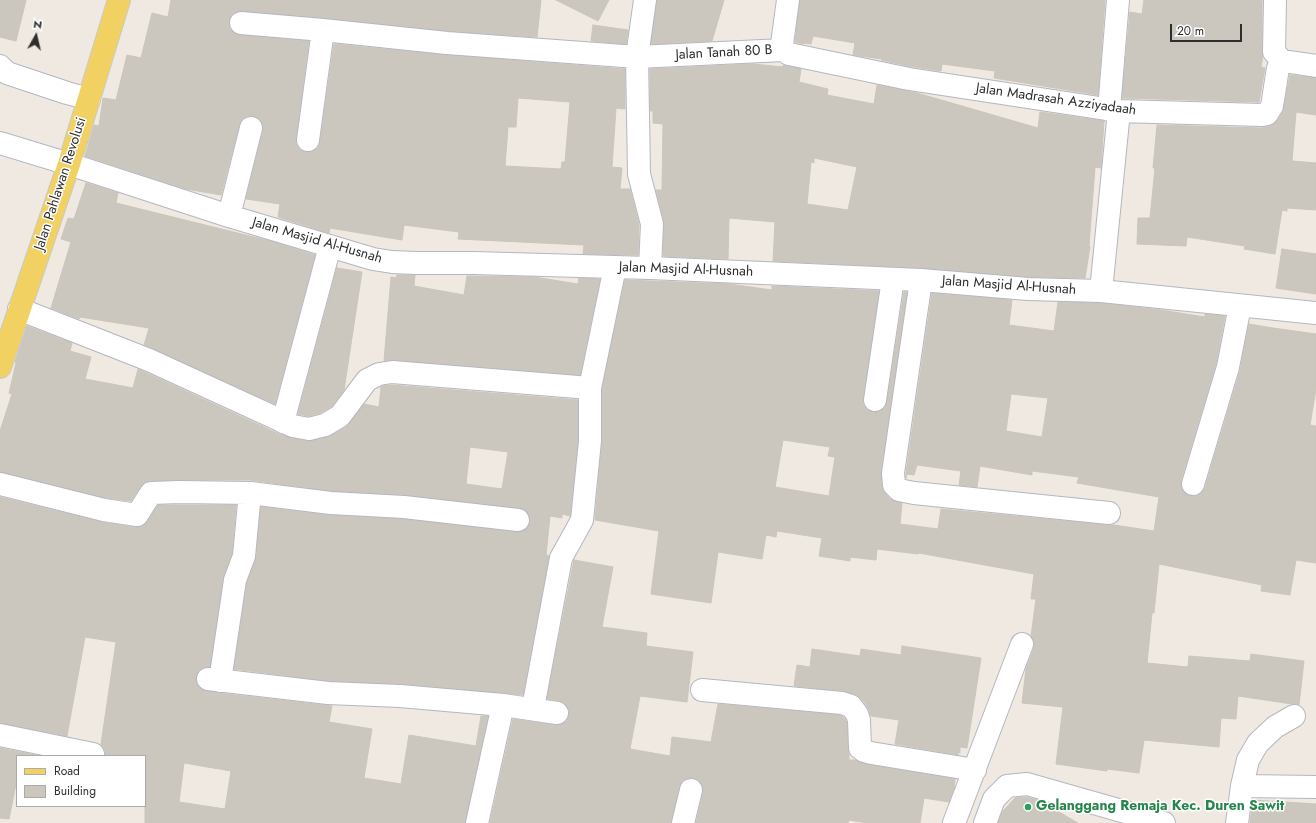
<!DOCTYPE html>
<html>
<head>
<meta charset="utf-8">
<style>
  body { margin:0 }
  #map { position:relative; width:1316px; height:823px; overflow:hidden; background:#efe9e1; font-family:Jost,sans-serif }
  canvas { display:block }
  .legend { position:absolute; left:16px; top:755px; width:130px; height:52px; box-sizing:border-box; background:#fff; border:1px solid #ababab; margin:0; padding:5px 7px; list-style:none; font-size:12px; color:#2e2e2e }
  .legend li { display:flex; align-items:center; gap:8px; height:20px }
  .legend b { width:20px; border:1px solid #ababab }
  .north { position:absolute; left:16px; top:16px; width:40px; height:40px; -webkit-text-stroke:3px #fff; paint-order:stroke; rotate:8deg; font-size:11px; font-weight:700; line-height:16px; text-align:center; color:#2e2e2e }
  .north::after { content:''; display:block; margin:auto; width:14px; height:18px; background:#2e2e2e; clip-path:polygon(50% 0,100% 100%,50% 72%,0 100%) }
  .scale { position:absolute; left:1170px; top:24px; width:72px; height:18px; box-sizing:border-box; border:2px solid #2e2e2e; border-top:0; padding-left:5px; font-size:12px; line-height:14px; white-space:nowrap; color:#2e2e2e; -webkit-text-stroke:3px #fff; paint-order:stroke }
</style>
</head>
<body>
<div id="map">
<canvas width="1316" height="823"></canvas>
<ul class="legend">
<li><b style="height:5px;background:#f2d163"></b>Road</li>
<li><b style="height:11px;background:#cbc7bf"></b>Building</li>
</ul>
<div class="north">N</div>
<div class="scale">20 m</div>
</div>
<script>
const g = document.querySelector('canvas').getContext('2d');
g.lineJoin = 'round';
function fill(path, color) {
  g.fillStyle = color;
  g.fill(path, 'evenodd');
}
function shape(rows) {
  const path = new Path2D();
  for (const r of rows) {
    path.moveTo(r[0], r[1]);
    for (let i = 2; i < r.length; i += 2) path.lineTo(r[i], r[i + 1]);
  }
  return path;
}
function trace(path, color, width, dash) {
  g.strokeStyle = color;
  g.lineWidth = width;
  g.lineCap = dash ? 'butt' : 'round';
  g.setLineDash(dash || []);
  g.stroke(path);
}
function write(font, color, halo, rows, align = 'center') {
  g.font = font + ' Jost,sans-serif';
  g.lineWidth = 3;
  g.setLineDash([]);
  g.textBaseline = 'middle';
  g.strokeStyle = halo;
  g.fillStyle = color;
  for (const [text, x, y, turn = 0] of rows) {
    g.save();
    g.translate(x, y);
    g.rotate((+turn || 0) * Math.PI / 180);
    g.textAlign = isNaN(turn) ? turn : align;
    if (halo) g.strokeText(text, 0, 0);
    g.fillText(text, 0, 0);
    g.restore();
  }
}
const building = shape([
  [0,0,26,0,16,41,0,37,0,0],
  [171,0,541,0,537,37,448,31,242,11,236,12,231,16,229,22,230,29,234,33,240,35,309,41,296,138,296,144,300,150,307,152,313,151,318,148,320,142,334,44,446,55,625,69,625,109,616,108,612,167,622,168,620,189,630,189,639,225,638,255,583,254,584,245,458,239,459,232,404,225,402,240,330,228,329,233,278,217,280,204,246,199,263,131,263,125,260,119,254,116,247,116,242,119,239,125,221,195,186,189,85,156,94,125,99,126,103,98,116,100,127,55,141,58,152,13,168,17,171,0],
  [518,98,570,102,565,162,562,162,561,169,505,166,508,127,516,127,518,98],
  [556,0,609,0,598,21,556,0],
  [657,0,724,0,712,41,651,44,657,0],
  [800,0,1105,0,1098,95,994,78,995,71,942,64,941,71,908,66,881,60,882,59,853,55,855,43,813,36,811,44,804,43,804,44,795,42,800,0],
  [1144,0,1262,0,1262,52,1263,56,1261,67,1265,68,1259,102,1122,98,1130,12,1142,14,1144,0],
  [593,25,628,30,626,44,591,41,593,25],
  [753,64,783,67,783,65,801,69,799,82,828,89,827,95,874,104,877,85,917,93,1038,128,1040,112,1104,121,1101,168,1095,167,1089,246,1090,247,1085,278,1029,277,922,268,773,261,775,222,729,218,728,259,663,256,664,221,656,190,662,190,663,124,653,123,653,111,650,111,650,69,753,64],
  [814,158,857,167,848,210,807,204,811,162,814,163,814,158],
  [1290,75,1316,78,1316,115,1296,112,1292,161,1316,163,1316,210,1287,208,1287,211,1282,210,1275,254,1244,249,1245,246,1187,237,1186,246,1137,244,1138,218,1150,218,1155,168,1153,168,1157,125,1262,128,1270,126,1277,121,1283,112,1290,75],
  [86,183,118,193,116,203,274,242,315,255,275,404,144,345,149,328,80,317,79,319,51,308,71,242,61,239,68,218,74,219,86,183],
  [1282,249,1316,254,1316,294,1276,288,1282,249],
  [337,268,362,272,344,390,331,407,320,413,309,416,298,414,337,268],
  [397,275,415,275,414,286,464,295,467,276,534,277,578,284,579,278,600,279,580,375,393,360,384,361,391,277,396,278,397,275],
  [625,280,729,284,772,290,772,286,879,291,863,398,863,404,867,410,874,412,880,411,885,408,887,402,904,292,907,292,881,471,882,486,885,493,890,499,902,503,900,524,938,529,941,509,1108,525,1114,525,1154,531,1159,497,1077,483,1079,477,1032,471,1032,475,980,466,977,487,959,485,961,471,917,465,914,475,907,474,906,478,906,473,932,293,1012,300,1009,325,1054,331,1058,302,1100,303,1161,310,1205,317,1205,314,1225,316,1216,364,1181,480,1181,486,1184,492,1190,496,1196,496,1201,493,1205,488,1240,371,1249,324,1273,328,1316,334,1316,389,1310,425,1316,426,1316,563,1296,560,1290,595,1261,591,1262,585,1159,564,1154,613,1152,613,1147,663,1188,667,1189,656,1250,661,1251,654,1304,661,1299,705,1238,696,1236,719,1221,718,1219,747,1144,740,1139,773,1107,769,1107,771,1056,764,1063,707,1022,703,1026,669,1034,648,1034,642,1031,636,1036,599,1031,599,1034,574,919,553,918,554,877,549,876,560,850,557,850,561,819,556,822,538,777,531,776,537,766,535,762,559,718,552,711,603,651,594,659,531,595,520,602,442,602,389,625,280],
  [1011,394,1048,398,1042,437,1006,431,1011,394],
  [783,440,830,447,828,456,835,457,829,496,775,487,783,440],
  [27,326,72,343,70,351,91,357,85,379,133,388,138,369,279,434,291,438,307,441,328,437,346,427,364,404,379,407,381,387,383,386,392,385,578,400,578,440,570,516,562,514,562,518,550,516,546,555,549,556,523,695,401,684,329,681,234,669,247,583,256,557,261,507,329,515,403,519,517,532,523,531,528,527,530,521,529,515,525,510,519,508,405,495,332,491,250,480,180,480,150,481,145,482,141,486,131,501,106,498,0,472,0,431,12,394,9,393,16,363,15,362,27,326],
  [470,447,508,452,502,489,466,484,470,447],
  [0,497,101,522,135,527,142,526,147,522,158,505,236,505,232,553,223,578,210,667,203,668,198,672,196,678,197,684,201,689,218,693,332,706,329,722,372,729,364,778,401,784,409,735,476,746,481,716,488,716,465,823,145,823,145,756,105,756,105,750,101,744,116,642,85,637,67,736,0,723,0,497],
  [184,763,231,771,225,809,179,802,184,763],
  [574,560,613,567,602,627,647,633,646,646,693,652,687,702,640,696,630,749,670,756,672,737,711,742,718,704,839,715,843,717,847,722,848,748,849,754,849,760,856,760,869,765,955,779,954,788,949,802,924,798,920,823,867,823,849,820,848,823,696,823,703,793,703,787,699,781,694,778,688,778,682,781,679,787,671,823,490,823,513,719,556,725,562,724,567,721,569,715,569,709,564,703,559,701,547,699,574,560],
  [902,646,981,658,967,748,960,747,960,753,956,752,959,755,895,744,899,720,871,716,867,706,861,698,855,694,843,691,794,686,797,665,810,667,812,649,860,656,861,649,901,655,902,646],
  [0,748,40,756,17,756,17,779,9,819,0,818,0,748],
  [1026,797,1038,800,1078,823,998,823,1003,811,1015,798,1026,797],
  [1253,800,1316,804,1316,823,1250,823,1253,800]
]);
fill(building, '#cbc7bf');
trace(building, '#cbc5ba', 1);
const minor = shape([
  [645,0,637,57,639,174,652,224,650,268],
  [1275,0,1274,52,1283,62],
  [241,23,323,30,447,43,637,57,783,50],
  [783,50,789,54,909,79,1119,111,1262,115,1267,114,1272,106,1278,68,1283,62,1290,62,1316,66],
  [783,50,782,44,788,0],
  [0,66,7,73,67,93,89,99],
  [1109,110,1118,0],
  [308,140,323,30],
  [0,143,69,164,229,216,373,259,392,262,416,263,474,263,650,268,921,280,1028,289,1101,291,1316,313],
  [229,216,251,128],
  [921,280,893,473,894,485,899,490,914,493,1109,513],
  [1101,291,1119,111],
  [19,309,149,360,293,426,309,429,325,425,340,416,367,380,379,374,392,372,590,388],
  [875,400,893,279],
  [283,422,330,246],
  [0,484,104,510,137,515,151,493,180,492,250,493,331,503,404,507,518,520],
  [1193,484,1228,367,1240,306],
  [208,679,328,693,400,696,503,705,557,713],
  [220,681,235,580,244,556,250,493],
  [702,690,842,703,851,706,857,714,859,720,860,748,864,751,871,753,975,770],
  [533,708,561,558,582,520,590,441,590,388,615,267],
  [0,735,93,754],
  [1242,786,1316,787],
  [477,823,503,705],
  [683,823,691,790],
  [954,823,1022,644],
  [985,823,994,799,1007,786,1027,784,1164,823],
  [1237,823,1242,786,1248,760,1258,743,1275,727,1294,716]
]);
const major = shape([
  [0,367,69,164,119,0]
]);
trace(minor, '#b4b7c1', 24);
trace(major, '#c9c9c9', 24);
trace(minor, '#fff', 22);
trace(major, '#f2d163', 22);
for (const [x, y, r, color] of [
  [1028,807,4,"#2e9e5b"]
]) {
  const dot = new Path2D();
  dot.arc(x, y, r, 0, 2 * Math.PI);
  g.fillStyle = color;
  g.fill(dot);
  trace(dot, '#fff', 1.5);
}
write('14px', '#2e2e2e', '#fff', [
  ["Jalan Tanah 80 B",724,53,-3],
  ["Jalan Madrasah Azziyadaah",1056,100,8],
  ["Jalan Pahlawan Revolusi",61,184,-72],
  ["Jalan Masjid Al-Husnah",317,241,16],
  ["Jalan Masjid Al-Husnah",686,270,2],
  ["Jalan Masjid Al-Husnah",1009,286,4]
]);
write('bold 14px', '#27864d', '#fff', [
  ["Gelanggang Remaja Kec. Duren Sawit",1036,807]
], 'left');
</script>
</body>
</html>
